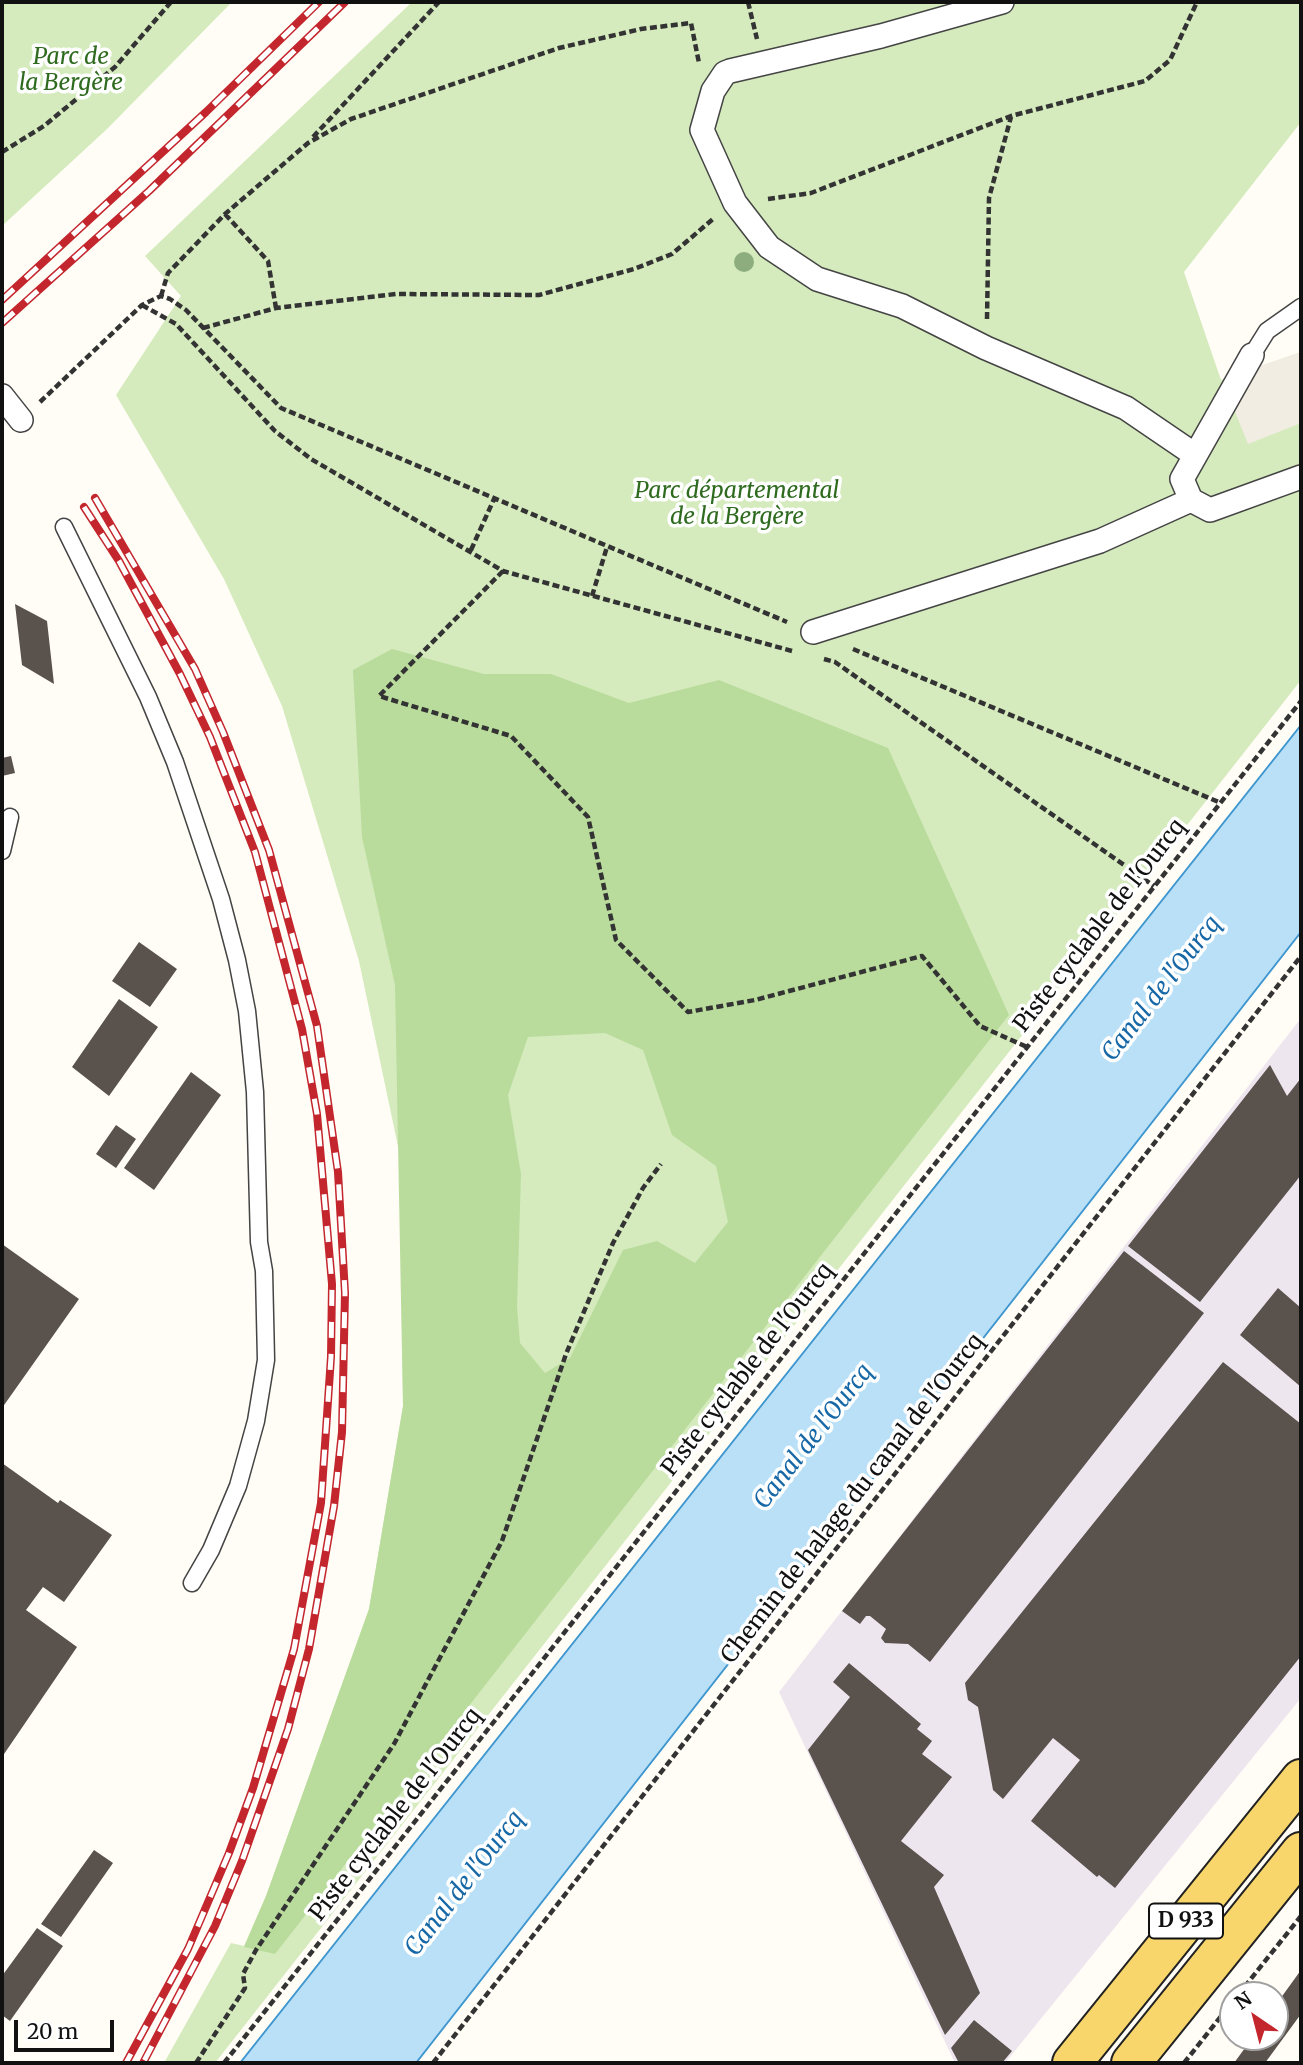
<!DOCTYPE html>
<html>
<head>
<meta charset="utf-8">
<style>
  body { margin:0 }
  #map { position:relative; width:1303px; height:2065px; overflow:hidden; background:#fffdf5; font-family:Merriweather,serif }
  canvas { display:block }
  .frame { position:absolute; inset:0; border:4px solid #111; pointer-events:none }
  .north { position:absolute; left:1219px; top:1981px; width:70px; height:70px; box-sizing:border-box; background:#fff; border:2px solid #a0a0a0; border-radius:50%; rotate:325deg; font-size:19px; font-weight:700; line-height:28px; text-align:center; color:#111 }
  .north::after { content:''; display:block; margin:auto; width:24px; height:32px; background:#c4262e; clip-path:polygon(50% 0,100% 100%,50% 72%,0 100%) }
  .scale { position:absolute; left:14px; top:2020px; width:100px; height:32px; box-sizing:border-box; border:4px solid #111; border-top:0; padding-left:9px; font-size:21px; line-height:24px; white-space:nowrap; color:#111; -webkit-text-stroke:5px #fff; paint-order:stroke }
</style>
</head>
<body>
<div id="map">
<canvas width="1303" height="2065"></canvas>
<div class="frame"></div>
<div class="north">N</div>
<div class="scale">20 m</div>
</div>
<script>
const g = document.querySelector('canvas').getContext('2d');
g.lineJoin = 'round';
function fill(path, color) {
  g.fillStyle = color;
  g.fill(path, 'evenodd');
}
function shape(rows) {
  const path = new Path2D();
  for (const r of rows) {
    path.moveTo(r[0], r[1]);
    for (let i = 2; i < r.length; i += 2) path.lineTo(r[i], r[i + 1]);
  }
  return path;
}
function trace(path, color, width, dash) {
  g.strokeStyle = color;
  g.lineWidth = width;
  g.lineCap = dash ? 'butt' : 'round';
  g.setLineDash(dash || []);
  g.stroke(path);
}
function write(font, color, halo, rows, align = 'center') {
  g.font = font + ' Merriweather,serif';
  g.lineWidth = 7;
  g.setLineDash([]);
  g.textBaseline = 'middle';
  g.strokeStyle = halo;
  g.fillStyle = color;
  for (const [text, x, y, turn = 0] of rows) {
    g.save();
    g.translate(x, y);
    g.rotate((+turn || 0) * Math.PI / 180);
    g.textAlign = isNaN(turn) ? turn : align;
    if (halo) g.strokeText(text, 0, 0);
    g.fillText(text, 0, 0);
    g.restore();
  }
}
fill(shape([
  [1301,1018,1301,1698,1005,2063,955,2063,779,1692]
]), '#eee6ef');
fill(shape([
  [2,2,232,2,107,129,2,226],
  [412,2,1301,2,1301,122,1184,272,1221,380,1301,352,1301,680,215,2063,164,2063,231,1943,244,1946,266,1896,369,1609,403,1406,400,1156,359,961,282,706,224,579,116,395,181,296,145,256]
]), '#d5ebbd');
fill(shape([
  [392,649,484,674,551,674,629,703,719,680,888,748,1009,1015,275,1954,244,1947,266,1896,369,1609,403,1406,395,985,362,837,353,670],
  [605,1033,643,1050,672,1135,716,1166,728,1222,695,1263,657,1241,623,1250,570,1358,545,1373,520,1343,517,1307,521,1174,508,1095,528,1037]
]), '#b9dc9c');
fill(shape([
  [1301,352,1301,423,1248,444,1235,412,1257,367]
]), '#f1ede2');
const water = shape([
  [1301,725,1301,932,416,2063,240,2063,1301,725]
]);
fill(water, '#b9e0f7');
trace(water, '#3f96cf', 2);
fill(shape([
  [15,604,47,621,54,684,22,665],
  [11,756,15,773,2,776,2,758],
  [139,942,177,969,150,1007,112,981],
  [119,999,158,1027,109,1096,72,1067],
  [1270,1065,1287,1096,1301,1078,1301,1175,1200,1302,1128,1246],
  [191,1072,221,1095,154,1190,124,1168],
  [116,1125,136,1139,116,1168,96,1154],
  [2,1244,79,1299,2,1408],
  [1124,1251,1204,1313,930,1662,908,1644,885,1643,881,1638,886,1629,870,1616,866,1616,860,1624,842,1611],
  [1278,1288,1301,1308,1301,1387,1240,1335],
  [1223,1362,1301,1424,1301,1656,1115,1888,1099,1875,1097,1877,1031,1821,1080,1760,1053,1738,1003,1799,993,1790,978,1707,968,1700,965,1683],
  [2,1463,58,1503,60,1500,112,1535,64,1602,43,1587,26,1610,77,1647,2,1757],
  [849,1663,921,1724,917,1729,932,1741,922,1754,952,1777,901,1841,944,1875,934,1887,980,1993,945,2035,808,1750,850,1697,833,1682],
  [94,1850,113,1863,61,1937,41,1924],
  [37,1928,63,1946,10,2021,2,2015,2,1976],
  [1301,1970,1301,2014,1265,2063,1234,2063,1253,2037,1275,2037,1275,2006],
  [974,2020,1012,2051,1002,2063,959,2063,951,2048]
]), '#5a524d');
const service = shape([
  [1252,355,1267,331,1301,307],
  [64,527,148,697,175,762,221,899,237,960,247,1011,255,1092,259,1242,264,1271,266,1360,256,1421,238,1486,211,1550,192,1583],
  [2,851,10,817]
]);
const pedestrian = shape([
  [1002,2,881,36,730,71,725,73,713,91,702,130,735,203,769,247,817,279,902,306,986,348,1126,408,1195,455],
  [1252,355,1182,479,1191,500,1210,510,1301,477],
  [2,396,21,420],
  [813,632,1100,541,1191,500]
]);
const primary = shape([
  [1072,2063,1301,1779],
  [1131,2063,1301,1852]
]);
trace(service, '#444', 19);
trace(pedestrian, '#444', 26);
trace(primary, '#222', 42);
trace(shape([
  [748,2,757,39],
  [313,137,439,2],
  [2,152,44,126,115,67,171,2],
  [768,199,811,193,1011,116,1145,81,1170,60,1197,2],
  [225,214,268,261,276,308],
  [161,296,168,273,225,214,308,143,351,119,559,48,641,29,691,23,699,63],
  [142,305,176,324,275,431,311,459,503,571,792,651],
  [987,319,989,198,1011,117],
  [203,328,276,308,396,294,539,295,634,269,672,254,713,219],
  [40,402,142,305,161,296,170,299,186,310,281,408,787,622],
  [471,550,494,499],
  [503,571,379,696,511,736,588,817,616,940,688,1012,755,1000,922,956,980,1026,1027,1047],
  [592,596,607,547],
  [853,649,1221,803],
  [824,659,835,662,1154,886],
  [1238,1995,1301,1916],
  [196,2063,245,1988,243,1974,256,1950,394,1744,502,1541,566,1354,613,1243,643,1188,661,1164],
  [224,2063,1301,701],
  [433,2063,1301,956],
  [1184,2063,1233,2001]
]), '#333', 4.5, [7, 3.5]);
trace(service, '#fff', 16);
trace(pedestrian, '#fff', 23);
trace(primary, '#f9d66b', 38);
const rail = shape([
  [2,300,206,112,319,2],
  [2,323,149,191,345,2],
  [95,498,195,669,223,732,269,850,317,1026,338,1172,345,1293,342,1432,334,1506,309,1649,288,1729,242,1861,215,1926,143,2063],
  [84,507,119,561,180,674,210,737,255,852,302,1029,317,1114,332,1284,331,1357,321,1503,294,1649,253,1788,229,1853,188,1949,126,2063]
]);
trace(rail, '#c4262e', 8);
trace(rail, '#fff', 5, [16]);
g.fillStyle = '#8dad7f';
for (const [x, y] of [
  [744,262]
]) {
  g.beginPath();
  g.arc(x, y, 10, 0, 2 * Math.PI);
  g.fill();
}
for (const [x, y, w] of [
  [1186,1921,74]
]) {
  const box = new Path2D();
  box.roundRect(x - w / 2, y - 17.5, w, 35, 5);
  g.fillStyle = '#fff';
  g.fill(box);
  trace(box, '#111', 2);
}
write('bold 21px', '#111', null, [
  ["D 933",1186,1921]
]);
write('italic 23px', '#2f6b1f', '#fff', [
  ["Parc de",71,57],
  ["la Bergère",71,83],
  ["Parc départemental",737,491],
  ["de la Bergère",737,517]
]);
write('23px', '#111', '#fff', [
  ["Piste cyclable de l'Ourcq",1100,926,-52],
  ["Piste cyclable de l'Ourcq",748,1370,-52],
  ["Chemin de halage du canal de l'Ourcq",853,1499,-52],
  ["Piste cyclable de l'Ourcq",396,1815,-52]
]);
write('italic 24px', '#1768a6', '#fff', [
  ["Canal de l'Ourcq",1162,989,-52],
  ["Canal de l'Ourcq",814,1437,-52],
  ["Canal de l'Ourcq",465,1884,-52]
]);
</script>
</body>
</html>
